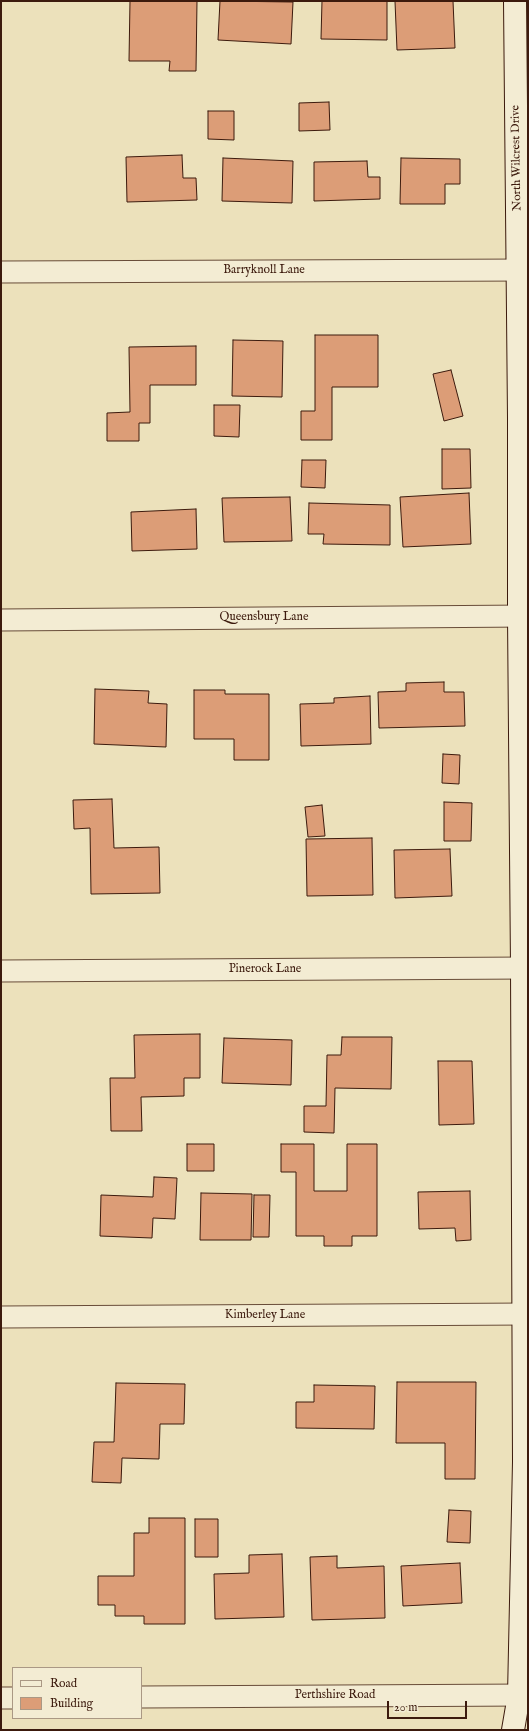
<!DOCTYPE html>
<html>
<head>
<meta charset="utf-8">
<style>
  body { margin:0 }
  #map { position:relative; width:529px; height:1731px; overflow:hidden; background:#ece1bb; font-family:"IM FELL English",serif }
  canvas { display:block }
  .frame { position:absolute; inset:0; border:2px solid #3c1a0d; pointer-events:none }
  .legend { position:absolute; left:12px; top:1667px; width:130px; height:52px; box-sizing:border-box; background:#f3ecd3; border:1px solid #aa9884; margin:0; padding:5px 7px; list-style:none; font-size:12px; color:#3c1a0d }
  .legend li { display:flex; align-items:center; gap:8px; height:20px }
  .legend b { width:20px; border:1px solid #aa9884 }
  .scale { position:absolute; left:387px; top:1701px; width:80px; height:18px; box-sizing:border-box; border:2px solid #3c1a0d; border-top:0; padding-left:5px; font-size:12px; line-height:14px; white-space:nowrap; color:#3c1a0d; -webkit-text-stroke:3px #f3ecd3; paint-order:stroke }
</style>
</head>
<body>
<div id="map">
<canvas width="529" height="1731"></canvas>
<div class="frame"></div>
<ul class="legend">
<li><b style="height:5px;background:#f3ecd3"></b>Road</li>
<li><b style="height:11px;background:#dc9d77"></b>Building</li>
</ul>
<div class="scale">20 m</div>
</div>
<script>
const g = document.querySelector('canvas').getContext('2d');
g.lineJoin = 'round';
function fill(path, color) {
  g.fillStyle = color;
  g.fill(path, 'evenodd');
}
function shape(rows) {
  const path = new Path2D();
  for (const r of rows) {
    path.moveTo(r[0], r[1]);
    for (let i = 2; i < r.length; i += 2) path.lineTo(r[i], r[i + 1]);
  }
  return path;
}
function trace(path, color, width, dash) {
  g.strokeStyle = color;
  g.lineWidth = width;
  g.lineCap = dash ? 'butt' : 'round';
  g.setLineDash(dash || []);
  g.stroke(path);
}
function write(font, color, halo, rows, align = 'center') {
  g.font = font + ' "IM FELL English",serif';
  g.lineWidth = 3.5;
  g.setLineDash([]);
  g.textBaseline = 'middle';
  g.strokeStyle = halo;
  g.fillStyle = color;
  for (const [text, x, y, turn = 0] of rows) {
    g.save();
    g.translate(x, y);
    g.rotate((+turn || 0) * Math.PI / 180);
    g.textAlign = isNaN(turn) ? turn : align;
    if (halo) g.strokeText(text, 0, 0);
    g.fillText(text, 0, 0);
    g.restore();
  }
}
const building = shape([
  [130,1,197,1,196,71,169,71,170,61,129,61,130,1],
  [220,1,293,2,291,44,218,40,220,1],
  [322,1,387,1,387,40,321,39,322,1],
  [395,1,453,1,455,48,397,50,395,1],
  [329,102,330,130,299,131,299,103,329,102],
  [208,111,234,111,234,140,208,139,208,111],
  [182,155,183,178,196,178,197,200,127,202,126,157,182,155],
  [223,158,293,161,292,203,222,201,223,158],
  [401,158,460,159,460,184,445,184,445,204,400,204,401,158],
  [367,161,368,177,380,177,380,199,314,201,314,162,367,161],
  [315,335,378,335,378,387,332,387,332,440,301,440,301,411,315,411,315,335],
  [233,340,283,341,282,397,232,396,233,340],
  [196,346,196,385,150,385,150,423,139,423,139,441,107,441,107,413,130,412,129,347,196,346],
  [451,370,463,416,444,421,433,374,451,370],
  [214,405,240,405,239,437,214,436,214,405],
  [442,449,470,449,471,488,442,489,442,449],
  [302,460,326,460,325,488,301,487,302,460],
  [469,493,471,544,403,547,400,497,469,493],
  [290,497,292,541,224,542,222,498,290,497],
  [309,503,390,505,390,545,323,544,324,534,308,534,309,503],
  [196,509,197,549,132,551,131,512,196,509],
  [444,682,444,692,464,692,465,726,379,728,378,692,406,691,406,683,444,682],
  [95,689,149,691,148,703,167,704,166,747,94,744,95,689],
  [194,690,225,690,225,694,269,694,269,760,234,760,234,739,194,739,194,690],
  [370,696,371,744,301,746,300,704,334,703,334,698,370,696],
  [443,754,460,755,459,784,442,783,443,754],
  [112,799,114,848,159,847,160,893,91,894,90,828,74,829,73,800,112,799],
  [444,802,472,803,471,841,444,841,444,802],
  [322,805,325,836,308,837,305,807,322,805],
  [372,838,373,895,307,896,306,839,372,838],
  [450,849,452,896,395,898,394,850,450,849],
  [200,1034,200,1078,184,1078,184,1096,141,1097,142,1131,111,1131,110,1078,135,1078,134,1035,200,1034],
  [342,1037,392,1037,391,1089,335,1088,334,1133,304,1132,304,1106,326,1106,327,1055,341,1055,342,1037],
  [224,1038,292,1040,291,1085,222,1083,224,1038],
  [438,1061,472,1061,474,1124,439,1125,438,1061],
  [187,1144,214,1144,214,1171,187,1171,187,1144],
  [281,1144,314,1144,314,1191,347,1191,347,1144,377,1144,377,1236,352,1236,352,1246,324,1246,324,1236,296,1236,296,1172,281,1172,281,1144],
  [154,1177,177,1178,175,1219,153,1218,152,1238,100,1236,101,1195,153,1197,154,1177],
  [470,1191,471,1240,456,1241,455,1228,419,1229,418,1192,470,1191],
  [201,1193,252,1194,251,1240,200,1240,201,1193],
  [254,1195,270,1195,269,1237,253,1237,254,1195],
  [397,1382,476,1382,475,1479,445,1479,445,1443,396,1443,397,1382],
  [116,1383,185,1384,184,1424,160,1424,159,1459,122,1458,121,1483,92,1482,94,1442,114,1442,116,1383],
  [314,1385,375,1386,374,1429,296,1428,296,1402,314,1402,314,1385],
  [449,1510,471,1511,470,1543,447,1542,449,1510],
  [149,1518,185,1518,185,1624,144,1624,144,1616,115,1616,115,1605,98,1605,98,1576,134,1576,134,1533,149,1533,149,1518],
  [195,1519,218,1519,218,1557,195,1557,195,1519],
  [282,1554,284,1617,215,1619,214,1574,249,1573,249,1555,282,1554],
  [337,1556,337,1568,384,1566,385,1618,312,1620,310,1557,337,1556],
  [460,1563,462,1603,403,1606,401,1566,460,1563]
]);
fill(building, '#dc9d77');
trace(building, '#3c1a0d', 1);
const minor = shape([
  [1,272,528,270],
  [1,620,528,616],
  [1,971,528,968],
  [1,1317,528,1314],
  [141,1697,528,1695],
  [1,1698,13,1698]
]);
const secondary = shape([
  [513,1730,519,1695,524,1462,522,968,519,616,519,418,515,1]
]);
trace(minor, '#684c38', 23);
trace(secondary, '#3c1a0d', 24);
trace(minor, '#f3ecd3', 21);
trace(secondary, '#f3ecd3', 22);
write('12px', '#3c1a0d', '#f3ecd3', [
  ["North Wilcrest Drive",517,158,-91],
  ["Barryknoll Lane",264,271],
  ["Queensbury Lane",264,618],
  ["Pinerock Lane",265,970],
  ["Kimberley Lane",265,1316],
  ["Perthshire Road",335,1696]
]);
</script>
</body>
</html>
